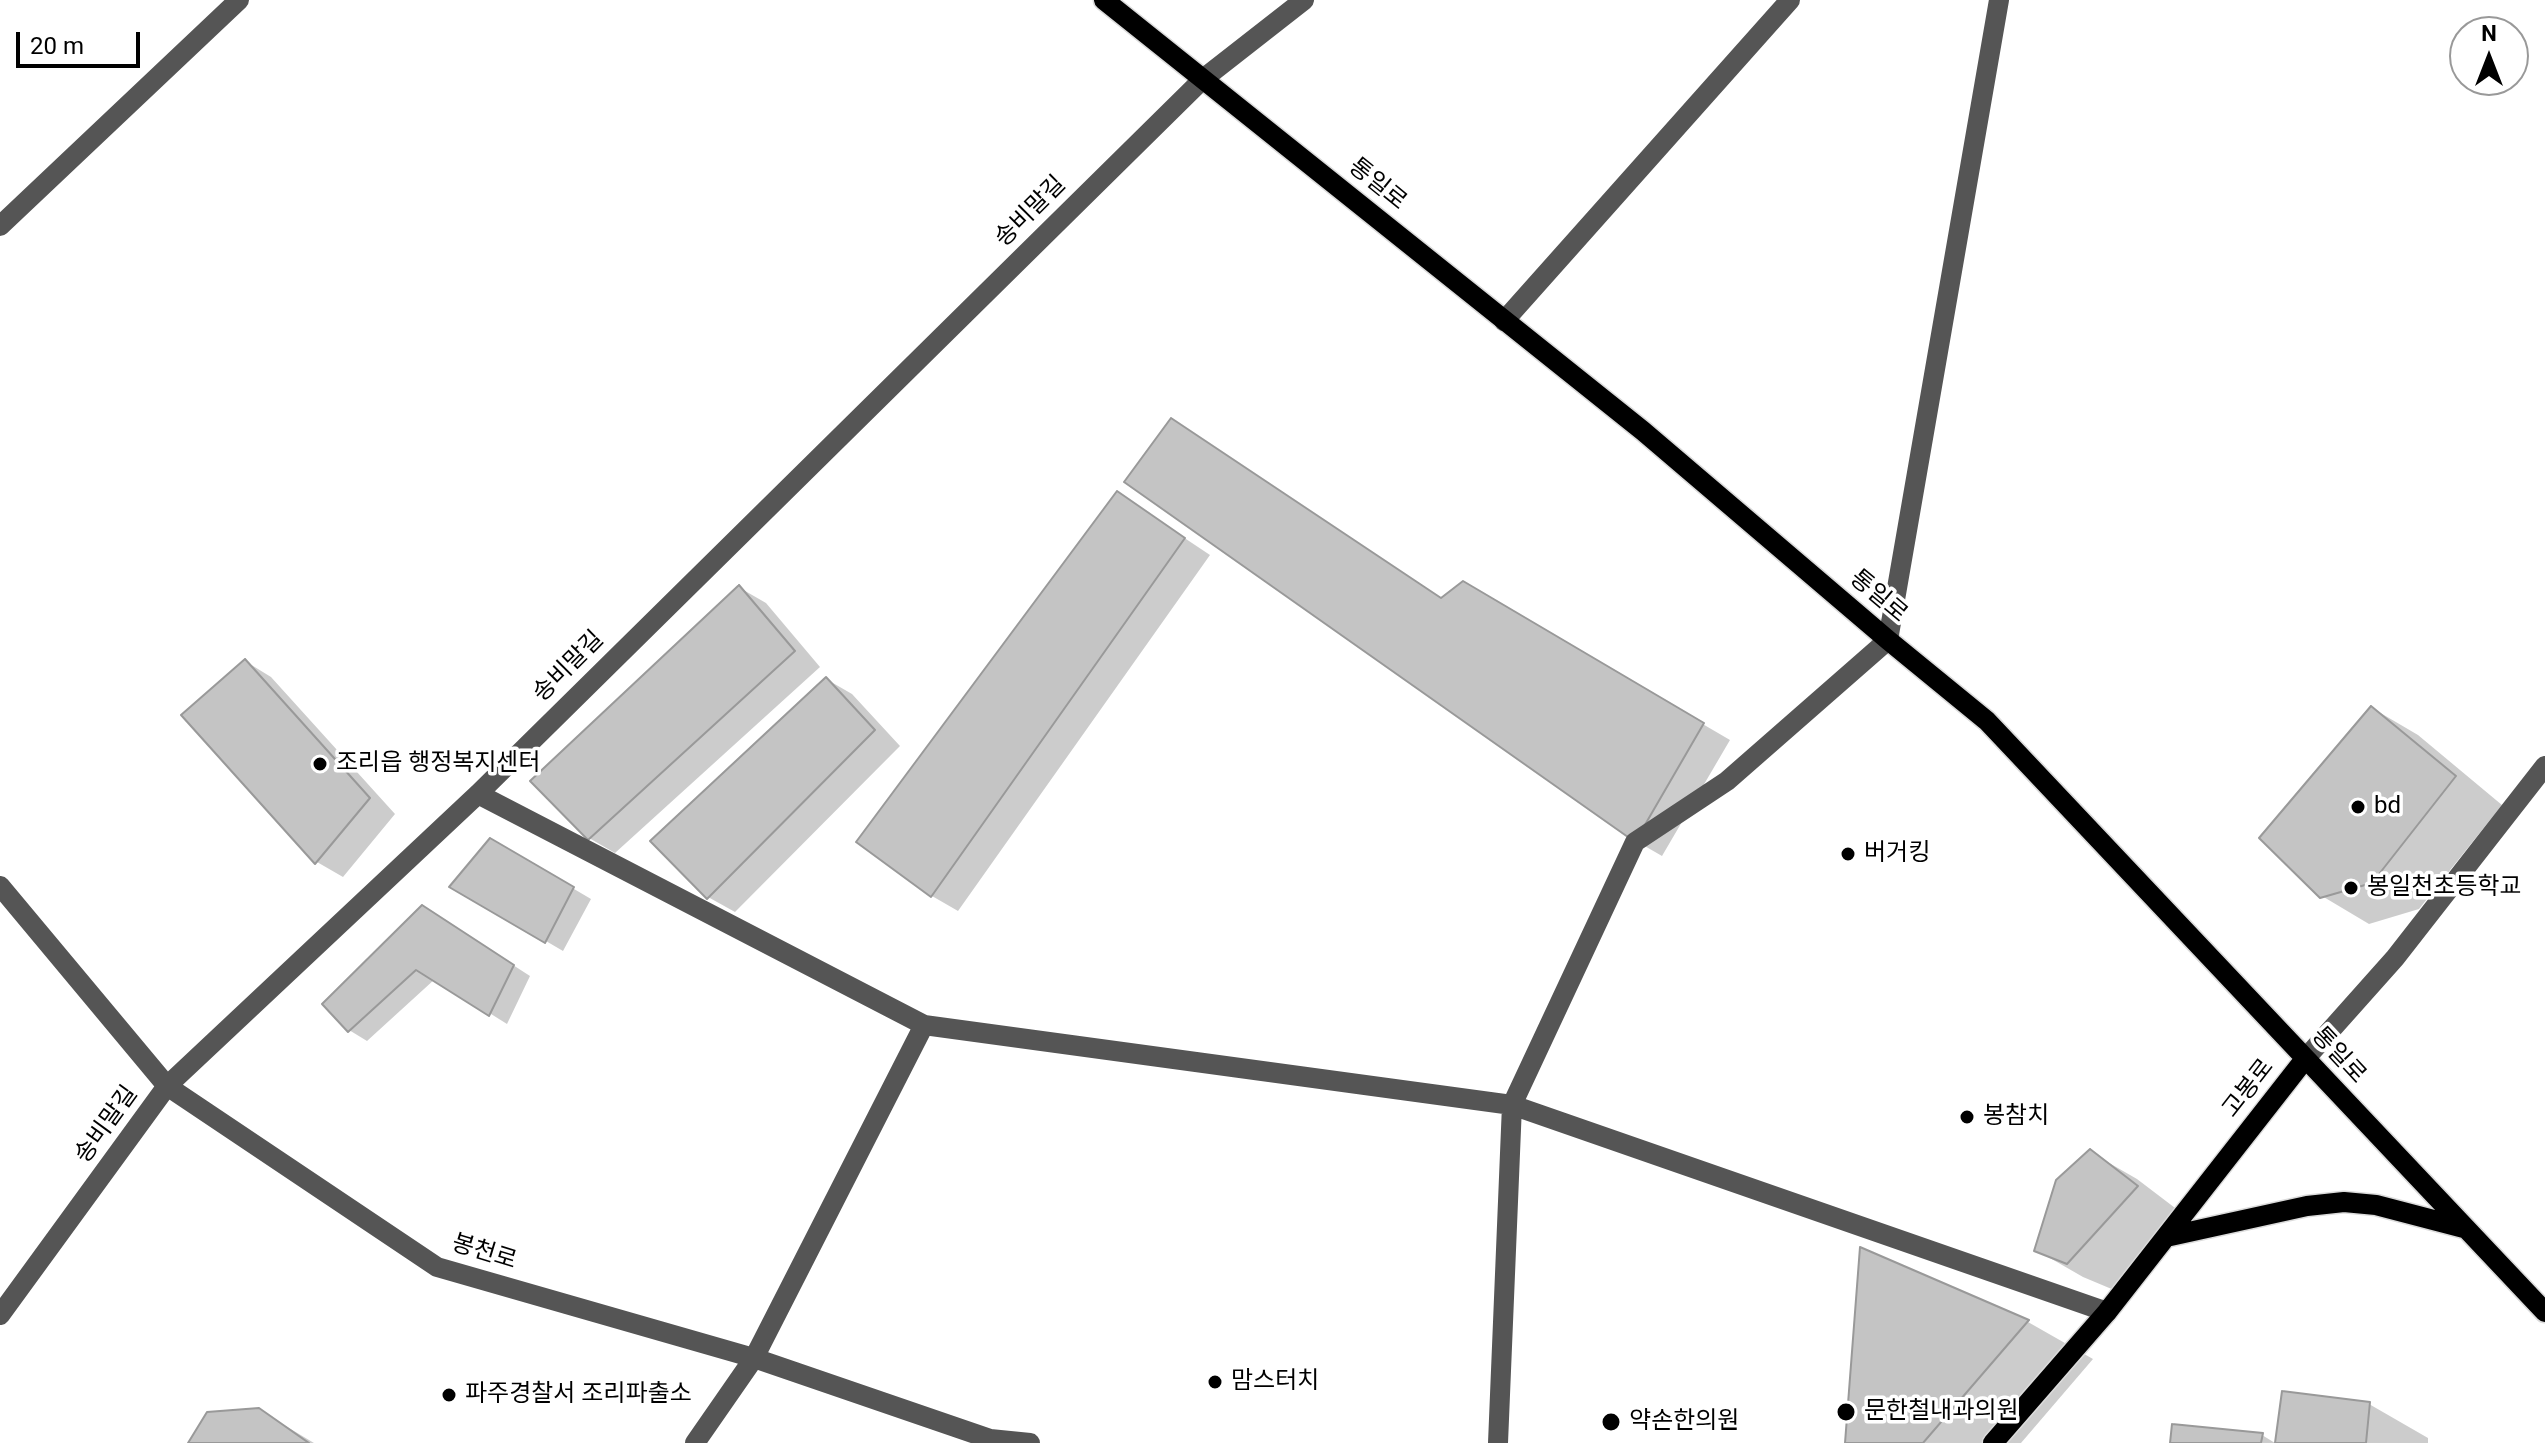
<!DOCTYPE html>
<html>
<head>
<meta charset="utf-8">
<style>
  body { margin:0 }
  #map { position:relative; width:2545px; height:1443px; overflow:hidden; background:#fff; font-family:Roboto,sans-serif }
  canvas { display:block }
  .north { position:absolute; left:2449px; top:16px; width:80px; height:80px; box-sizing:border-box; background:#fff; border:2px solid #999; border-radius:50%; rotate:0deg; font-size:22px; font-weight:700; line-height:32px; text-align:center; color:#000 }
  .north::after { content:''; display:block; margin:auto; width:28px; height:36px; background:#000; clip-path:polygon(50% 0,100% 100%,50% 72%,0 100%) }
  .scale { position:absolute; left:16px; top:32px; width:124px; height:36px; box-sizing:border-box; border:4px solid #000; border-top:0; padding-left:10px; font-size:24px; line-height:28px; white-space:nowrap; color:#000; -webkit-text-stroke:6px #fff; paint-order:stroke }
</style>
</head>
<body>
<div id="map">
<canvas width="2545" height="1443"></canvas>
<div class="north">N</div>
<div class="scale">20 m</div>
</div>
<script>
const g = document.querySelector('canvas').getContext('2d');
g.lineJoin = 'round';
function fill(path, color) {
  g.fillStyle = color;
  g.fill(path, 'evenodd');
}
function shape(rows) {
  const path = new Path2D();
  for (const r of rows) {
    path.moveTo(r[0], r[1]);
    for (let i = 2; i < r.length; i += 2) path.lineTo(r[i], r[i + 1]);
  }
  return path;
}
function trace(path, color, width, dash) {
  g.strokeStyle = color;
  g.lineWidth = width;
  g.lineCap = dash ? 'butt' : 'round';
  g.setLineDash(dash || []);
  g.stroke(path);
}
function write(font, color, halo, rows, align = 'center') {
  g.font = font + ' Roboto,"Noto Sans KR",sans-serif';
  g.lineWidth = 7;
  g.setLineDash([]);
  g.textBaseline = 'middle';
  g.strokeStyle = halo;
  g.fillStyle = color;
  for (const [text, x, y, turn = 0] of rows) {
    g.save();
    g.translate(x, y);
    g.rotate((+turn || 0) * Math.PI / 180);
    g.textAlign = isNaN(turn) ? turn : align;
    if (halo) g.strokeText(text, 0, 0);
    g.fillText(text, 0, 0);
    g.restore();
  }
}
fill(shape([
  [1198,436,1443,599,1463,584,1730,740,1662,856,1636,841],
  [1117,493,1210,555,958,911,932,896,859,842],
  [740,588,766,603,820,667,615,853,589,838],
  [245,661,271,677,395,814,343,877,317,862,184,715],
  [826,679,852,694,900,746,735,912,708,897],
  [2372,708,2418,735,2502,805,2419,909,2369,924,2322,896],
  [491,840,591,899,563,951,452,886],
  [440,918,530,976,507,1024,435,979,367,1041,349,1030],
  [2090,1152,2137,1179,2183,1214,2114,1290,2083,1277,2036,1250],
  [1862,1250,2028,1322,2093,1359,2021,1443,1847,1443],
  [2369,1404,2428,1438,2428,1443,2277,1443],
  [259,1410,314,1443,191,1443],
  [2262,1435,2275,1443,2172,1443]
]), '#0003');
const building = shape([
  [1171,418,1441,598,1463,581,1704,723,1635,842,1124,482,1171,418],
  [1117,491,1185,538,931,897,856,842,1117,491],
  [739,585,795,651,588,840,530,781,739,585],
  [245,659,370,798,315,864,181,715,245,659],
  [826,677,875,730,707,899,650,841,826,677],
  [2371,706,2456,776,2372,883,2320,898,2259,838,2371,706],
  [490,838,574,887,545,943,449,887,490,838],
  [422,905,514,965,489,1016,416,970,348,1032,322,1004,422,905],
  [2090,1149,2138,1186,2067,1264,2034,1251,2056,1180,2090,1149],
  [1860,1247,2029,1320,1923,1443,1845,1443,1860,1247],
  [2282,1391,2370,1402,2366,1443,2275,1443,2282,1391],
  [259,1408,309,1443,188,1443,207,1412,259,1408],
  [2172,1424,2263,1433,2261,1443,2170,1443,2172,1424]
]);
fill(building, '#c4c4c4');
trace(building, '#999', 2);
const major = shape([
  [1104,0,1643,431,1888,640,1987,721,2545,1312],
  [2166,1237,2307,1206,2344,1202,2376,1205,2464,1228],
  [1993,1443,2107,1312,2305,1059]
]);
trace(major, '#dbdbdb', 23);
trace(shape([
  [0,226,239,0],
  [1504,321,1790,0],
  [478,794,924,1025,1512,1105,2107,1312],
  [0,886,167,1086,437,1267,754,1358,990,1439,1030,1443],
  [2305,1059,2395,958,2545,766],
  [0,1315,167,1086,478,794,1203,79,1304,0],
  [695,1443,754,1358,924,1025],
  [1498,1443,1512,1105,1635,842,1727,781,1888,640,1999,0]
]), '#555', 20);
trace(major, '#000', 20);
for (const [x, y, r, color] of [
  [320,764,8,"#000"],
  [2358,807,8,"#000"],
  [1848,854,8,"#000"],
  [2351,888,8,"#000"],
  [1967,1117,8,"#000"],
  [1215,1382,8,"#000"],
  [449,1395,8,"#000"],
  [1846,1412,10,"#000"],
  [1611,1422,10,"#000"]
]) {
  const dot = new Path2D();
  dot.arc(x, y, r, 0, 2 * Math.PI);
  g.fillStyle = color;
  g.fill(dot);
  trace(dot, '#fff', 3);
}
write('24px', '#000', '#fff', [
  ["통일로",1377,185,39],
  ["송비말길",1031,212,-45],
  ["통일로",1878,597,40],
  ["송비말길",569,667,-45],
  ["통일로",2338,1056,47],
  ["고봉로",2249,1089,-52],
  ["송비말길",107,1125,-54],
  ["봉천로",484,1253,17]
]);
write('24px', '#000', '#fff', [
  ["조리읍 행정복지센터",336,764],
  ["bd",2374,807],
  ["버거킹",1864,854],
  ["봉일천초등학교",2367,888],
  ["봉참치",1983,1117],
  ["맘스터치",1231,1382],
  ["파주경찰서 조리파출소",465,1395],
  ["문한철내과의원",1864,1412],
  ["약손한의원",1629,1422]
], 'left');
</script>
</body>
</html>
